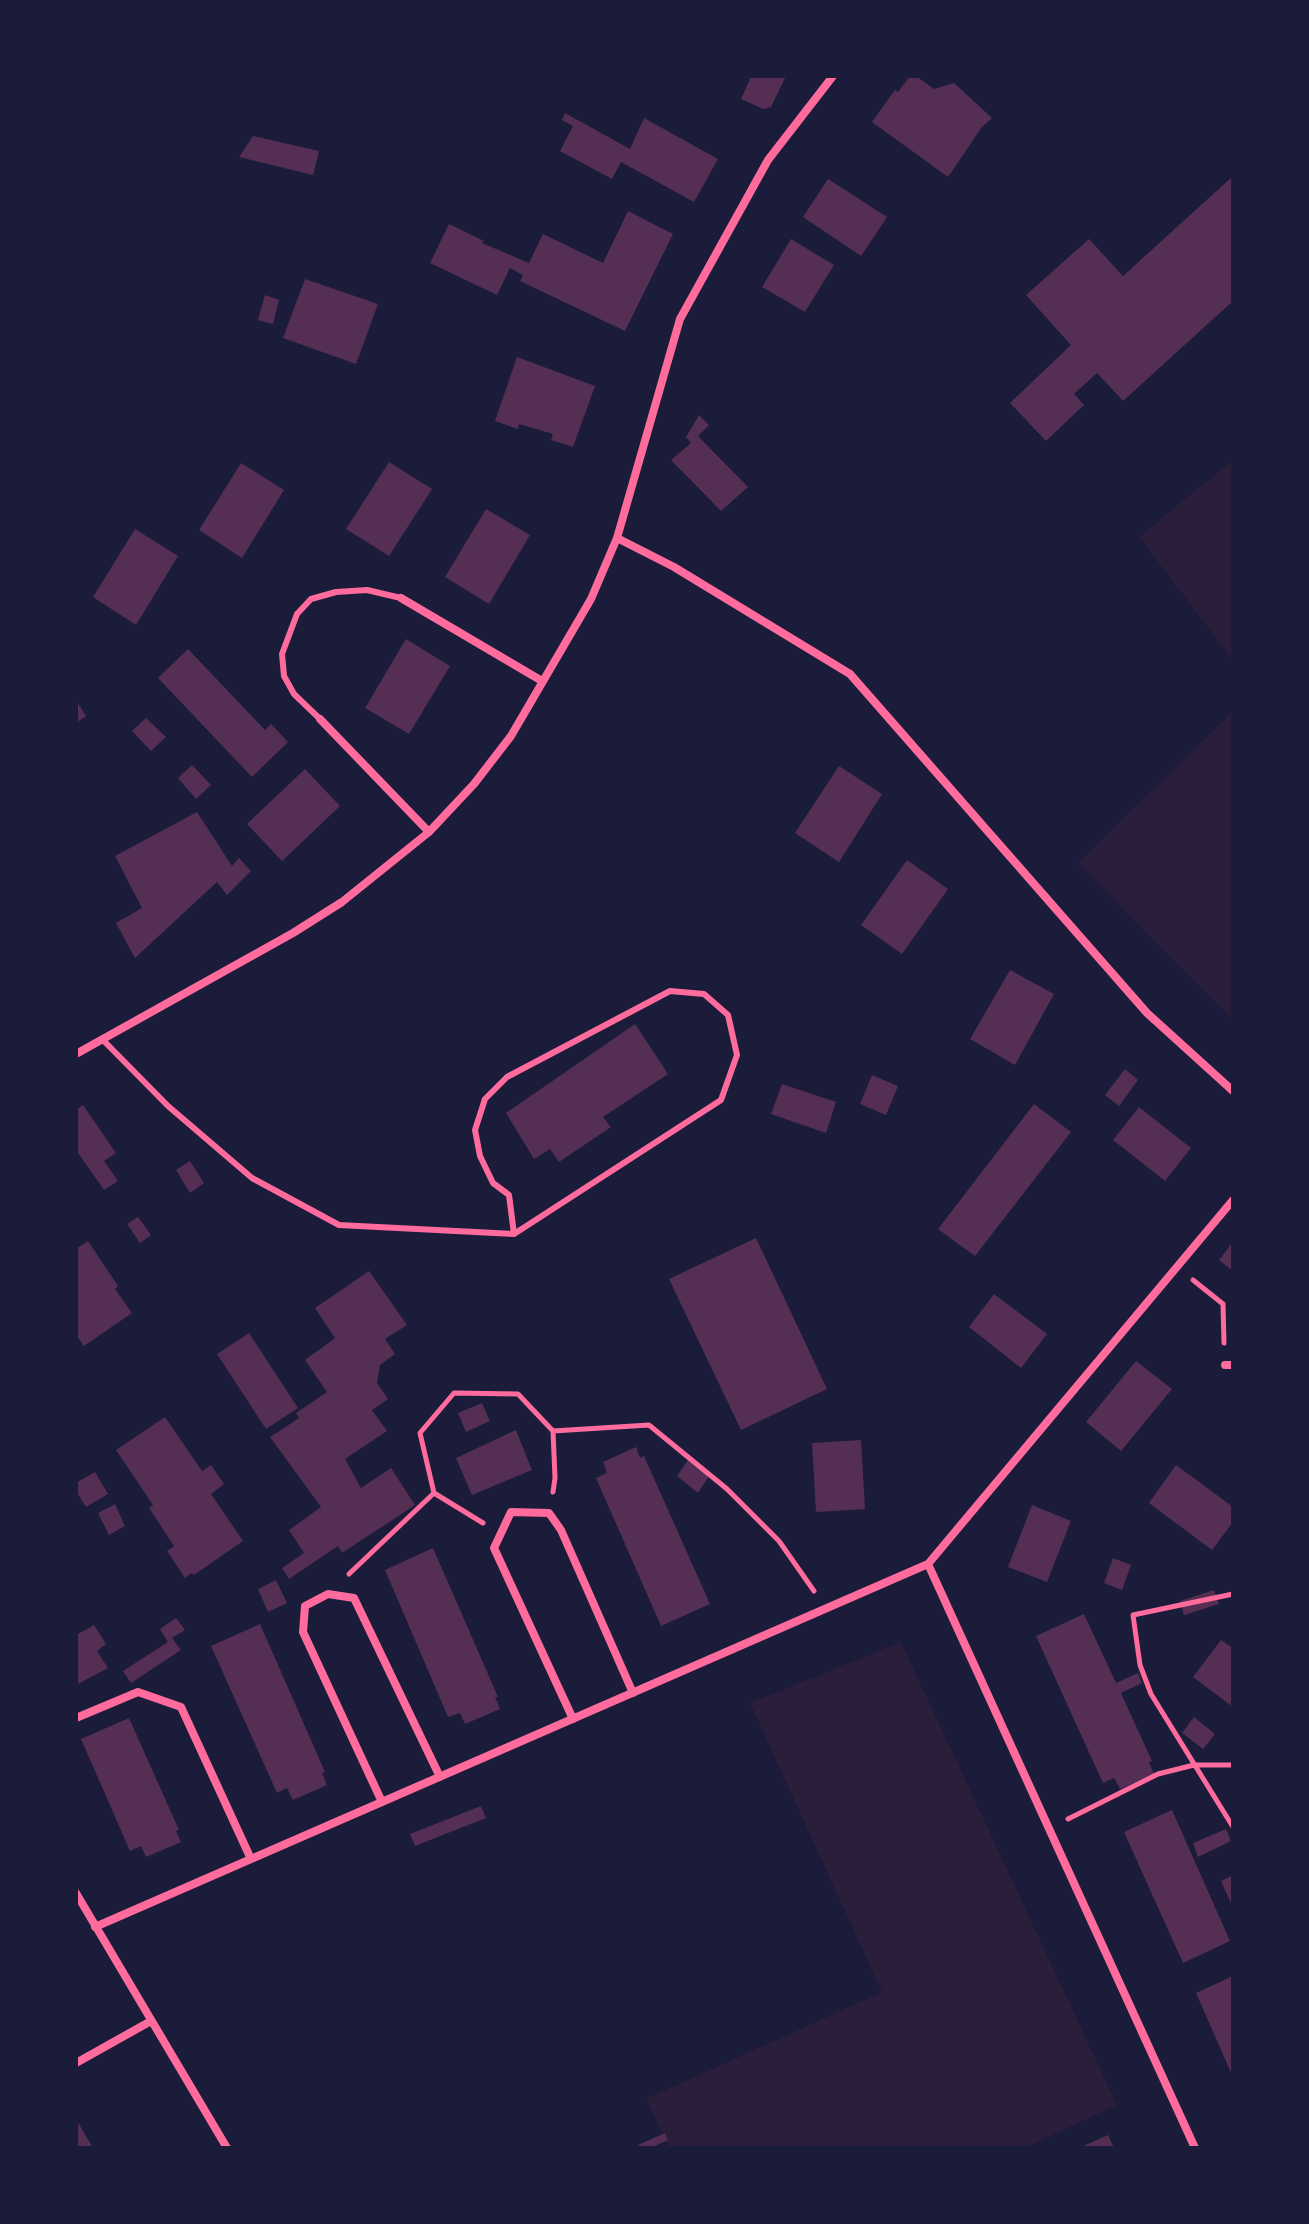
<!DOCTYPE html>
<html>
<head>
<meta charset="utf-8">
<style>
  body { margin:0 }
  #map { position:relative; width:1309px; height:2224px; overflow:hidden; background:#1b1b3a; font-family:"PT Sans Narrow",sans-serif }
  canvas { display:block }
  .frame { position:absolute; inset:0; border:78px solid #1b1b3a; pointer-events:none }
</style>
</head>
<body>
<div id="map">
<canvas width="1309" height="2224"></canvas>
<div class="frame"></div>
</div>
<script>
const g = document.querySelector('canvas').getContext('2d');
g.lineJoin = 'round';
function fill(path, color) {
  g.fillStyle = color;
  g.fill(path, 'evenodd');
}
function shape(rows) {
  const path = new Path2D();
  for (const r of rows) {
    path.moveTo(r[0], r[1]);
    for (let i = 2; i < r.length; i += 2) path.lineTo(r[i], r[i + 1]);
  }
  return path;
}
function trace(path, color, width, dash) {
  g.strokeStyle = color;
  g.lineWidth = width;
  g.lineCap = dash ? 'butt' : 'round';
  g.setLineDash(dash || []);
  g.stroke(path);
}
fill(shape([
  [1233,460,1233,660,1139,537],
  [1233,711,1233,1020,1078,863],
  [901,1642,1117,2105,1024,2148,670,2148,646,2099,882,1992,750,1703]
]), '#2a1e3b');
fill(shape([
  [745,76,786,76,771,107,763,109,741,99,750,79],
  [910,76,916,76,934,89,954,83,992,118,982,127,948,177,872,122,895,90,898,92],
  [565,113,630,149,644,118,718,159,694,202,621,162,612,179,560,151,573,126,562,120],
  [253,136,319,151,313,175,239,157],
  [1233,176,1233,301,1123,401,1097,373,1074,394,1084,405,1046,441,1010,403,1071,345,1026,295,1089,239,1123,276],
  [828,179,887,217,861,256,803,217],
  [628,211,673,234,625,331,520,281,523,275,510,268,497,295,430,263,449,224,484,241,482,243,529,263,543,234,603,263],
  [791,239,834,265,805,312,762,287],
  [305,279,378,304,356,364,283,338],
  [265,295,279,300,273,324,258,320],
  [517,357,595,386,573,447,551,440,553,434,519,424,518,429,495,421],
  [699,415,709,425,698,436,748,487,721,511,671,460,691,443,686,437],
  [389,462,432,489,389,556,346,529],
  [241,463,284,490,242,558,199,530],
  [486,509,530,535,489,604,445,577],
  [135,529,178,556,136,625,93,597],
  [406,639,450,666,409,734,365,708],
  [188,649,265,730,271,724,288,742,252,777,158,678],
  [76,700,86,716,76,723],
  [146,718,166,737,151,751,132,731],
  [192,765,211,785,196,799,178,778],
  [839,766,882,794,839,862,795,833],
  [305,769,340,806,282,861,247,824],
  [197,812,232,866,239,858,251,871,227,895,217,882,135,958,116,923,142,908,115,856],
  [907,860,948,889,902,954,861,925],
  [1010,970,1054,994,1015,1065,970,1039],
  [635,1024,668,1074,603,1117,611,1127,559,1162,550,1149,534,1159,506,1113],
  [1125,1069,1138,1080,1119,1106,1105,1095],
  [872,1075,898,1086,886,1115,860,1104],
  [782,1084,836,1102,826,1133,771,1114],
  [1034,1104,1071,1132,975,1256,938,1229],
  [83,1105,116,1153,104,1161,118,1181,104,1190,76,1150,76,1110],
  [1139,1107,1191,1148,1165,1181,1113,1140],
  [190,1161,204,1183,190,1193,176,1170],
  [138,1217,151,1235,140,1243,127,1224],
  [756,1238,827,1389,741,1430,669,1279],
  [88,1241,118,1286,115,1289,132,1313,84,1346,76,1335,76,1249],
  [1233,1242,1233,1271,1219,1260],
  [369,1271,407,1325,385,1339,395,1354,380,1365,377,1383,388,1399,372,1410,387,1431,345,1459,361,1488,391,1468,415,1505,342,1553,338,1546,289,1579,282,1568,304,1553,289,1530,321,1507,270,1437,299,1418,296,1413,327,1392,305,1360,335,1338,315,1308],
  [994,1294,1047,1334,1021,1368,969,1327],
  [249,1333,298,1408,266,1429,217,1354],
  [1136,1361,1172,1389,1121,1451,1086,1422],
  [482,1403,490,1421,466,1432,458,1413],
  [165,1417,202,1471,211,1465,224,1484,211,1494,243,1541,194,1575,192,1573,185,1578,167,1551,174,1546,149,1508,153,1505,116,1450],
  [516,1430,532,1470,472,1495,456,1458],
  [861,1440,865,1509,816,1512,812,1443],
  [636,1447,640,1458,644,1456,710,1604,661,1626,596,1478,607,1473,603,1462],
  [688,1460,709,1476,698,1493,677,1476],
  [1176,1465,1233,1507,1233,1522,1212,1550,1149,1503],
  [95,1472,108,1494,86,1507,76,1491,76,1483],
  [115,1504,125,1526,109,1535,98,1513],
  [1032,1505,1071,1521,1047,1582,1008,1567],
  [433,1548,498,1697,495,1697,500,1709,465,1724,460,1713,448,1717,385,1570],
  [1113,1558,1131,1565,1122,1590,1104,1583],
  [276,1580,287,1603,268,1612,258,1589],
  [1214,1590,1219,1604,1184,1615,1180,1601],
  [1084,1614,1116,1683,1138,1673,1142,1683,1121,1693,1152,1761,1149,1762,1154,1774,1120,1789,1114,1778,1103,1783,1036,1636],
  [176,1618,185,1630,172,1638,181,1650,131,1683,123,1671,168,1642,160,1629],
  [260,1624,325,1772,322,1773,327,1785,293,1800,287,1788,277,1793,211,1646],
  [94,1625,106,1644,97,1651,108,1668,76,1685,76,1635],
  [1221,1640,1233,1648,1233,1707,1193,1677],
  [1194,1717,1215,1734,1203,1749,1182,1733],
  [129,1718,179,1830,176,1831,181,1842,146,1857,141,1846,130,1851,81,1739],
  [481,1806,486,1818,415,1846,410,1834],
  [1172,1810,1230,1941,1183,1963,1124,1832],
  [1226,1829,1231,1841,1198,1857,1193,1843],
  [1233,1875,1233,1908,1221,1881],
  [1233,1976,1233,2077,1196,1993],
  [76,2119,93,2148,76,2148],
  [665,2133,668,2140,651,2148,639,2148,638,2145],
  [1108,2135,1114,2148,1079,2148]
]), '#542f53');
trace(shape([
  [1193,1280,1223,1304,1224,1343],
  [553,1431,649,1425,727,1489,779,1541,814,1591],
  [434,1493,420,1433,454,1393,518,1394,553,1431,555,1478,553,1492],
  [349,1574,434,1493,483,1523],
  [1233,1594,1133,1615,1140,1665,1151,1694,1233,1827],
  [1068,1819,1158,1774,1194,1765,1233,1765]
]), '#ff6b9d', 5);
trace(shape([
  [320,719,294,694,284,676,282,654,297,614,311,599,336,592,367,590,401,598],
  [102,1039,168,1106,252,1178,339,1225,514,1234,721,1100,737,1055,728,1015,704,994,670,991,507,1077,485,1099,475,1130,480,1156,493,1183,509,1195,514,1234]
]), '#ff6b9d', 6);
trace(shape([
  [617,538,674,567,850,674,1147,1013,1233,1091],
  [401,598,542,681],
  [320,719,429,832],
  [76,1054,293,933,342,902,429,832,474,784,511,736,591,599,617,538,680,319,768,160,833,76],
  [1225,1365,1233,1365],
  [928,1564,1195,2148],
  [76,1718,138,1692,181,1707,251,1859],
  [573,1719,494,1548,511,1512,549,1513,561,1530,633,1693],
  [382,1802,303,1632,305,1606,328,1594,354,1598,440,1777],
  [76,1893,227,2148],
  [95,1927,928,1564,1233,1200],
  [76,2063,151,2021]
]), '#ff6b9d', 8);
</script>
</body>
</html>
